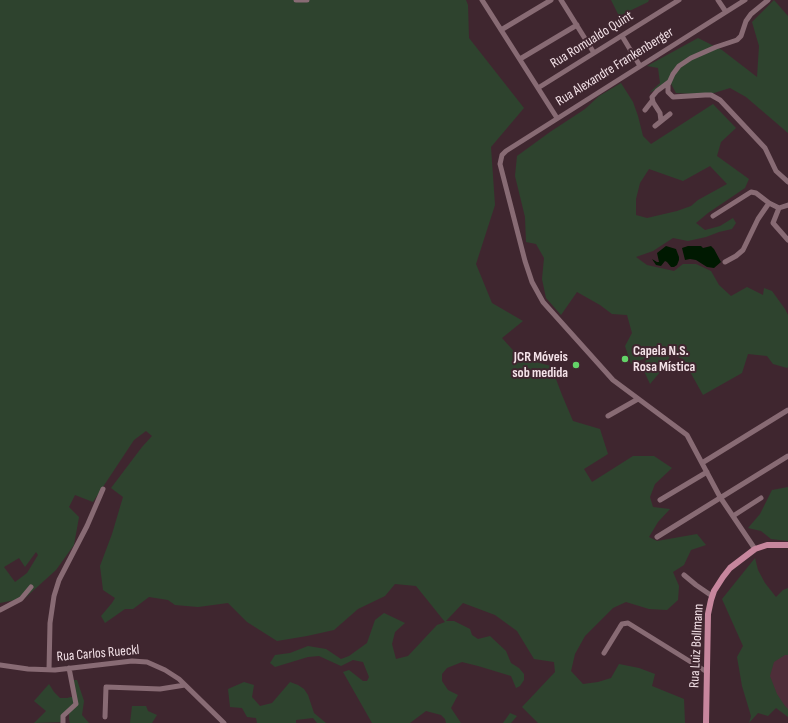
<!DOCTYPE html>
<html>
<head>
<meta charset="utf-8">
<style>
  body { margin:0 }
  canvas { display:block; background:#3f262f }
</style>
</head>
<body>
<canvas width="788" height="723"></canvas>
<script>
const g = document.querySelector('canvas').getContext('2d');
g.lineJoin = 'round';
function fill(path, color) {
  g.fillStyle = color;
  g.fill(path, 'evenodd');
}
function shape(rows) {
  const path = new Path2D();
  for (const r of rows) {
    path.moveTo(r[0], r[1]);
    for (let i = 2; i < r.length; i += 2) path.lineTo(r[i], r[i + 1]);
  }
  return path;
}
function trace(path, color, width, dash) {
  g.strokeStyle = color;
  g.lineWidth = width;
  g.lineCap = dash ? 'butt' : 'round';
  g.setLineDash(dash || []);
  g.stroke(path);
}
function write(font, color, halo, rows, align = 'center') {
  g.font = font + ' "Sofia Sans Condensed",sans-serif';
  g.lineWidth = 4;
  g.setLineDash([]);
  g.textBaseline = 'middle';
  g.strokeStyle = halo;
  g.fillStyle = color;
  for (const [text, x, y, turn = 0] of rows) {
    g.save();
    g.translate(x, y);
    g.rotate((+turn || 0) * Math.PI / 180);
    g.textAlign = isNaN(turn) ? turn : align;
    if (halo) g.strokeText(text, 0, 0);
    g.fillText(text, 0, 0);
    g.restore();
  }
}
fill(shape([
  [788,624,788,713,746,648]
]), '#4e2e39');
fill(shape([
  [0,0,466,0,468,5,469,38,524,108,491,147,495,205,476,264,492,303,523,321,502,338,520,358,551,366,562,395,573,421,600,429,608,454,584,469,592,482,633,456,654,456,672,468,655,484,650,497,653,507,670,509,658,522,649,537,657,541,697,534,706,545,691,550,684,565,673,572,679,586,678,600,667,610,649,609,626,602,613,608,585,636,575,654,571,671,583,684,598,682,611,678,619,664,639,668,655,674,652,686,684,699,685,723,538,723,522,707,555,672,554,662,534,659,517,631,495,615,463,603,446,621,454,621,470,629,472,635,478,639,490,636,506,651,511,663,519,668,524,674,524,680,520,686,516,688,511,676,478,666,462,662,447,668,442,674,442,681,448,690,458,695,451,708,461,723,446,723,445,719,441,715,426,711,410,723,372,723,343,672,349,670,363,681,367,681,369,677,363,662,353,660,341,666,319,656,308,657,275,667,270,663,275,655,290,653,308,646,326,649,341,659,349,656,367,643,375,620,384,613,405,623,395,632,392,644,396,659,408,656,437,625,445,622,416,586,395,584,385,596,358,609,334,630,307,636,277,641,247,622,228,603,198,607,175,605,168,600,149,597,133,609,125,609,105,623,101,616,112,603,115,598,103,590,100,566,112,534,123,497,111,488,142,447,152,436,146,431,134,440,93,502,75,495,69,507,79,517,74,545,56,570,25,598,0,603],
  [36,552,38,555,27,573,15,582,4,567,19,558,25,567],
  [611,0,649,0,648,2,619,16],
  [774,0,788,16,788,133,746,97,730,88,714,93,695,94,676,93,670,82,649,93,660,83,658,68,647,66,698,38,722,50,757,77,759,46,752,22],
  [621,83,633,102,638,116,643,136,651,144,713,104,736,128,721,142,717,156,749,179,745,188,708,213,696,223,705,230,720,226,733,218,736,223,732,229,719,232,706,237,688,241,673,238,653,251,636,257,647,265,674,271,683,264,696,264,711,271,719,285,731,296,747,287,763,295,764,288,772,291,785,309,788,315,788,367,787,368,773,364,767,356,748,354,742,373,703,395,683,359,671,354,666,365,650,384,644,371,646,358,631,364,625,346,632,333,627,315,612,314,600,305,577,292,561,315,546,298,542,279,544,258,536,244,526,242,525,217,515,176,517,156,550,132,585,109,599,96],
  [710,166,727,184,698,200,691,206,677,211,647,218,636,215,636,199,640,183,649,169,683,181],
  [788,487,788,541,771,539,761,531,748,528,760,514,772,490],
  [755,558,758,570,765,583,776,597,783,590,788,588,788,655,785,655,774,662,770,676,777,694,785,706,788,709,788,717,776,708,768,716,758,713,749,723,751,716,742,686,737,657,743,646,722,599],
  [71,680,77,680,84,701,82,715,89,723,70,723,69,719,69,710,63,722,34,723,46,711,34,701,49,684,54,692,60,698,67,698,75,696],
  [244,682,254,685,252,697,260,706,272,703,290,682,298,685,304,689,308,695,314,713,326,723,317,723,313,718,296,720,296,723,257,723,256,718,247,717,242,708,230,707,228,689],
  [132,706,146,706,148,711,157,715,152,723,130,723],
  [510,713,517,716,511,723,503,723]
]), '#2e432e');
fill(shape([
  [666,246,676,249,679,257,679,260,677,265,674,267,671,267,667,262,665,261,661,266,656,265,652,259,657,262,659,262,657,253],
  [688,246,701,246,703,248,711,246,714,249,721,262,714,268,707,267,696,260,690,259,685,260,682,248]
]), '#001901');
trace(shape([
  [296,0,307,0],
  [482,0,557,118],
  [561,0,594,53],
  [718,0,726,12],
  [745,0,506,151,502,155,500,164,525,261,532,282,543,302,613,380,687,435,720,497,755,549],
  [768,0,751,14,746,21,741,36,737,40,716,47,691,58,679,66,673,74,668,85,668,92,673,97,705,95,711,95,720,100,765,148,776,171,788,182],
  [501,30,551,0],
  [622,36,640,66],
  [520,59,577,25],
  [538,88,679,0],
  [645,110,652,101],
  [661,121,660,113,653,102,652,97,657,91,669,82],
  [655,126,670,114],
  [779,208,773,223,788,240],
  [713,216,751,192,756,193,769,203],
  [725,262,736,256,743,250,758,219,769,203,779,208,788,205],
  [608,416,638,399],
  [702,463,788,410],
  [660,500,707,472],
  [733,516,761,498],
  [657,537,788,456],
  [684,575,696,585,712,596],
  [0,610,21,599,31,587],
  [604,653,620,627,622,624,628,623,707,672],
  [0,665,28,669,55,670,132,661,147,662,165,670,179,679,224,723],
  [49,670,50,623,54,596,59,580,87,526,103,489],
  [105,717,106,687,160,689,185,685],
  [63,723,63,716,76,704,69,668]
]), '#886b74', 5);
trace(shape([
  [706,723,708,614,711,600,714,591,723,577,730,568,755,549,767,545,788,545]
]), '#c7869d', 6);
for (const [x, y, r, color] of [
  [625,359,4,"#63d468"],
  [576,365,4,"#63d468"]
]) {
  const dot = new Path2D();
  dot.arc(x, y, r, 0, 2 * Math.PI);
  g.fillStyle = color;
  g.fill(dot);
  trace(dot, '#3f262f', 1.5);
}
write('14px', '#f4e2e8', '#3f262f', [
  ["Rua Romualdo Quint",592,40,-32],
  ["Rua Alexandre Frankenberger",615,67,-32],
  ["Rua Luiz Bollmann",697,646,-87],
  ["Rua Carlos Rueckl",98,654,-5]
]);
write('bold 14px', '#f4e2e8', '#3f262f', [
  ["Capela N.S.",633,351],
  ["Rosa Mística",633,367],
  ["JCR Móveis",568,357,"right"],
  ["sob medida",568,373,"right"]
], 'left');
</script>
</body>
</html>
